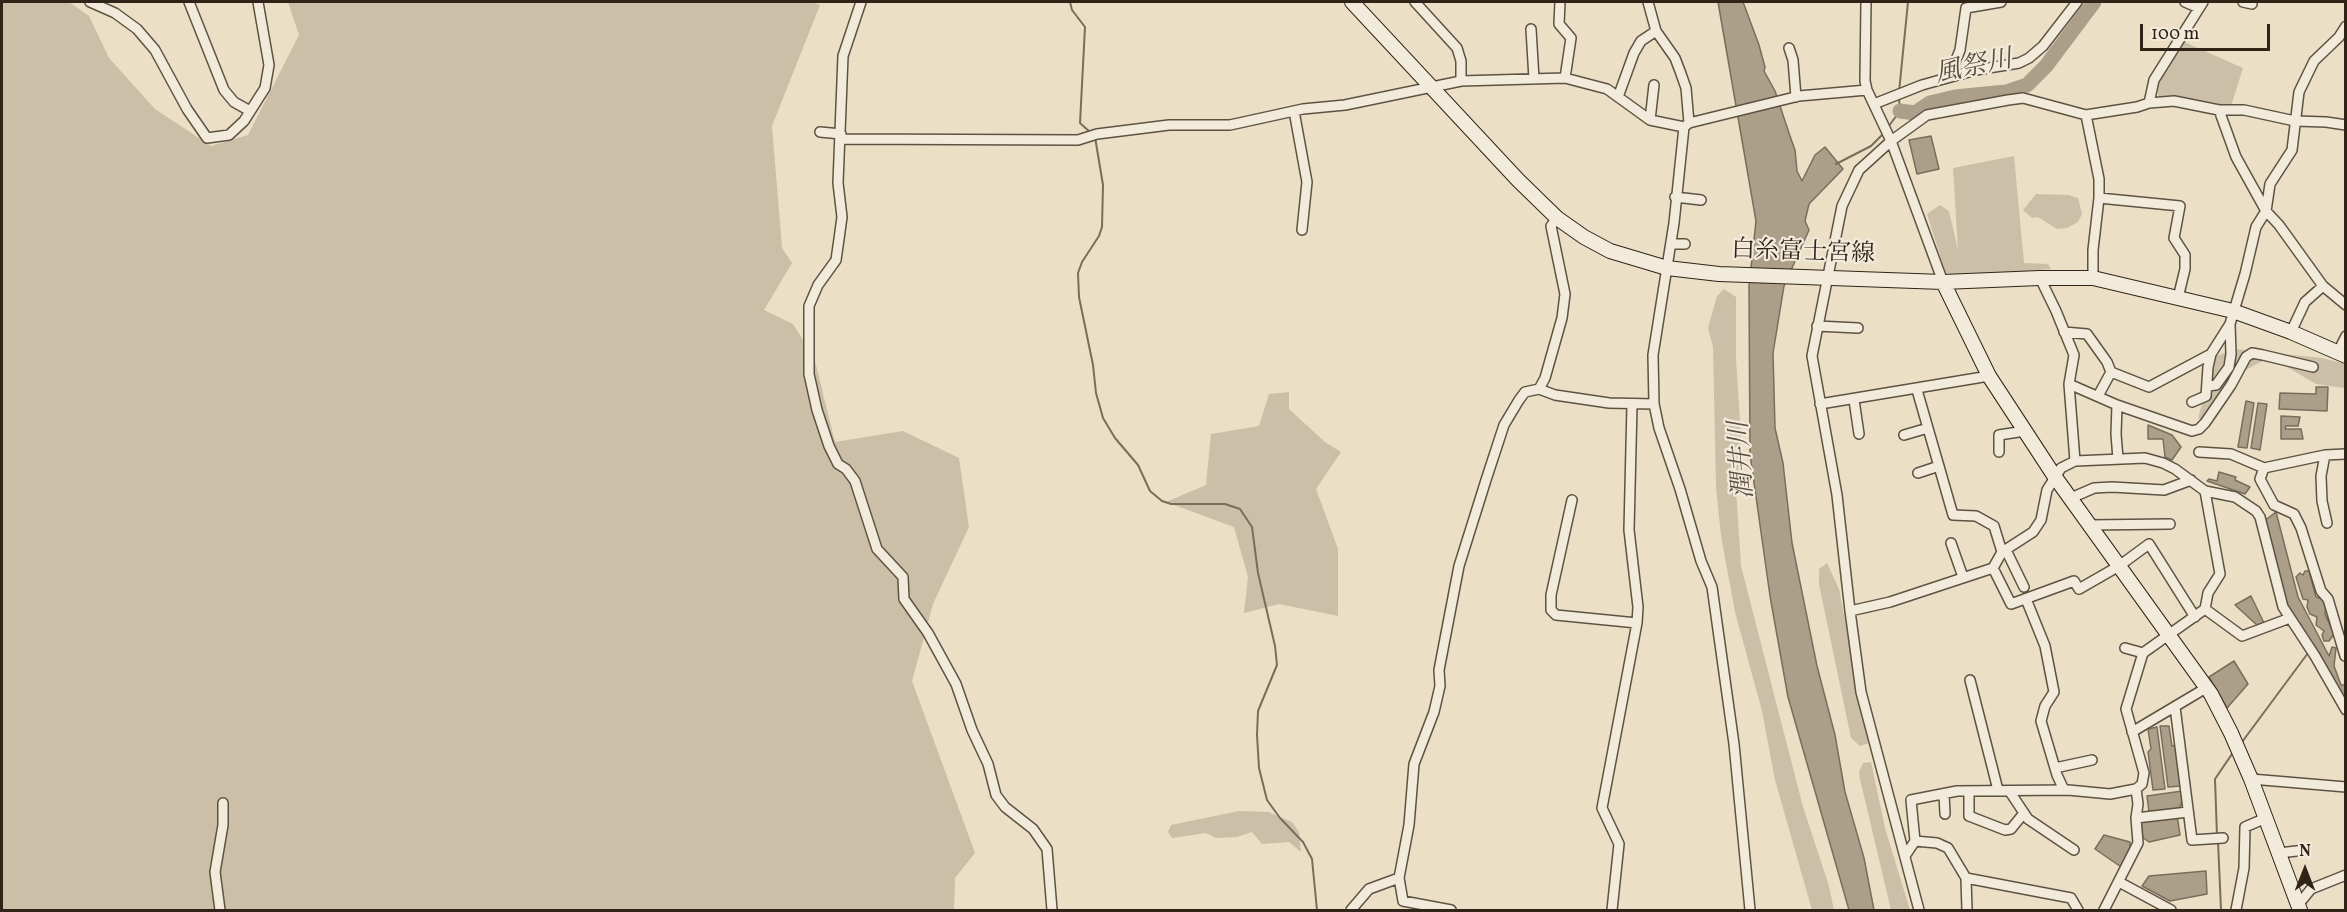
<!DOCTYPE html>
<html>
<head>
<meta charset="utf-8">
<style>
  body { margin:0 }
  #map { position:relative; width:2347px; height:912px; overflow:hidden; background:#ebdfc6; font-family:Vollkorn,serif }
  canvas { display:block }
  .frame { position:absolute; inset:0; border:3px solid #2f2417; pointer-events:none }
  .north { position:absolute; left:2275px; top:840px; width:60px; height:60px; -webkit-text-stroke:4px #f2eada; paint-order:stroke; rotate:0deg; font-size:16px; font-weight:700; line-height:24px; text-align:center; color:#2f2417 }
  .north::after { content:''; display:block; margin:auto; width:21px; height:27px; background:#2f2417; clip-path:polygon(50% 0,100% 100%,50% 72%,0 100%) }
  .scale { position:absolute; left:2140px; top:24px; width:130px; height:27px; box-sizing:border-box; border:3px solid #2f2417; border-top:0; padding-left:8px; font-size:18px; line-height:21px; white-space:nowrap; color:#2f2417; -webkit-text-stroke:4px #f2eada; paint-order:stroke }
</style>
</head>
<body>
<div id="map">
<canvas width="2347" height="912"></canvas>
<div class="frame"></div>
<div class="north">N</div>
<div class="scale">100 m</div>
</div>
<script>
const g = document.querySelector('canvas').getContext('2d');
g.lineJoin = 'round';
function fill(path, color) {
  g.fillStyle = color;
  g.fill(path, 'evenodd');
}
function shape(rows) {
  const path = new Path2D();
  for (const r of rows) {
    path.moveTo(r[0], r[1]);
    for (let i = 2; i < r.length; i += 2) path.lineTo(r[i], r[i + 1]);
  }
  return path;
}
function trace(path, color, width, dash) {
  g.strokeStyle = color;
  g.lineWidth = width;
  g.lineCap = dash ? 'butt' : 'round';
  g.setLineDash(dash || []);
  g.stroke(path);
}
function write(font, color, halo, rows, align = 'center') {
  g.font = font + ' Vollkorn,"Noto Serif JP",serif';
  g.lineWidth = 4.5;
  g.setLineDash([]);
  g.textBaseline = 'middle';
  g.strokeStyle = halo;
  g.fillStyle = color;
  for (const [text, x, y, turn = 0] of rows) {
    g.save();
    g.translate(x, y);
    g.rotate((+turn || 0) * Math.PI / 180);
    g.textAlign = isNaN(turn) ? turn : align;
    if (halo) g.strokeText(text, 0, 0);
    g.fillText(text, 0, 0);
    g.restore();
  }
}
fill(shape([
  [2,2,69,2,89,16,109,58,155,109,211,146,248,135,299,35,288,2,811,2,820,5,772,126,782,248,792,263,764,310,793,324,814,357,835,442,903,431,959,458,969,527,933,604,912,681,975,853,955,878,954,910,2,910],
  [2182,41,2243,68,2231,106,2158,96,2158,81],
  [2014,156,2024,263,2048,264,2051,269,1947,278,1927,214,1940,205,1949,211,1958,250,1953,168],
  [2036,194,2068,195,2078,198,2082,214,2078,222,2067,228,2057,229,2038,217,2032,218,2023,210],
  [1724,289,1736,297,1736,359,1742,454,1736,490,1741,566,1803,807,1829,886,1834,910,1812,910,1775,780,1762,711,1735,612,1721,536,1716,487,1713,347,1708,328,1717,296],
  [2235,349,2322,358,2345,364,2345,388,2316,384,2270,357,2229,379,2216,418,2198,419,2214,357],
  [1289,392,1289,409,1325,442,1341,452,1316,489,1338,549,1338,616,1279,604,1244,613,1248,577,1234,527,1166,502,1206,485,1211,434,1259,426,1269,394],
  [1827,563,1839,589,1869,743,1860,746,1851,738,1819,584,1819,569],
  [1871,762,1885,828,1910,910,1891,910,1860,779,1859,772,1863,763],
  [1239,811,1268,812,1292,822,1299,832,1301,852,1289,842,1262,844,1252,832,1237,837,1216,838,1206,833,1172,838,1168,832,1171,825]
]), '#cbbfa8');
const water = shape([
  [1718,2,1743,2,1759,45,1765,67,1764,71,1775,91,1790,136,1795,150,1797,171,1802,181,1815,155,1825,147,1843,169,1809,204,1805,221,1809,230,1784,286,1773,353,1775,428,1783,463,1792,543,1817,666,1835,735,1845,792,1864,858,1874,910,1849,910,1788,697,1770,596,1750,454,1749,286,1756,221,1718,2],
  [1931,136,1939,169,1917,174,1909,140,1931,136],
  [2316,387,2328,387,2327,411,2279,409,2280,393,2316,394,2316,387],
  [2246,401,2254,403,2247,448,2238,447,2246,401],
  [2258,403,2267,404,2260,450,2251,448,2258,403],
  [2281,416,2300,417,2298,426,2286,426,2285,429,2301,429,2303,439,2281,439,2281,416],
  [2148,425,2172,435,2181,447,2172,460,2165,457,2163,439,2148,439,2148,425],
  [2219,472,2236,477,2235,480,2250,487,2245,494,2207,481,2209,479,2217,481,2219,472],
  [2276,512,2298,597,2329,656,2332,647,2336,648,2334,666,2341,685,2345,685,2345,707,2284,606,2264,521,2276,512],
  [2305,571,2309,571,2316,597,2319,598,2320,595,2326,605,2325,614,2334,634,2329,641,2324,641,2322,635,2324,631,2316,625,2317,617,2310,614,2307,607,2308,600,2303,599,2296,577,2300,573,2303,575,2305,571],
  [2251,596,2264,623,2258,626,2235,605,2251,596],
  [2234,661,2248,684,2227,708,2209,677,2234,661],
  [2160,726,2169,726,2172,746,2176,745,2181,786,2168,787,2160,726],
  [2157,727,2165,789,2153,790,2148,752,2151,749,2148,729,2157,727],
  [2182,791,2182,803,2179,808,2149,812,2147,796,2182,791],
  [2177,815,2180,835,2149,842,2142,837,2139,820,2177,815],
  [2104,835,2130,842,2130,855,2124,869,2095,849,2104,835],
  [2206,871,2207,894,2170,901,2142,886,2149,876,2206,871]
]);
fill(water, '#ab9f8a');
trace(water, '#796e5c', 1.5);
trace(shape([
  [1070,2,1072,10,1085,27,1080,123,1091,133],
  [1899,92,1908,2],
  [1888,127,1900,111,1899,98],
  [1095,137,1103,185,1102,227,1099,236,1082,262,1078,273,1079,297,1093,365,1096,393,1103,418,1115,438,1138,465,1150,491,1162,501,1171,504,1225,504,1240,509,1252,527,1258,573,1275,646,1277,665,1258,711,1257,735,1259,768,1267,800,1280,818,1303,842,1312,859,1317,910],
  [1836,164,1871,146,1883,134],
  [2242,742,2308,653],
  [2217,836,2215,779,2234,751],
  [2218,841,2221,910]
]), '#796e5c', 2);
trace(shape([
  [1900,111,1915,113,1930,103,1955,97,2006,92,2027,85,2046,66,2094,2]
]), '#ab9f8a', 15);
const street = shape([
  [90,2,115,13,137,29,155,50,187,109,207,138,229,135,244,121,265,88,269,65,258,2],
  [189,2,224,90,234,102,250,111],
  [861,2,843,56,838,183,842,217,839,239,836,260,818,285,809,306,809,374,817,410,829,446,838,464,846,469,855,481,877,549,903,577,904,599,928,633,956,684,972,730,988,764,996,795,1005,807,1033,829,1047,849,1052,910],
  [1415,2,1457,48,1461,61,1461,81],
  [1560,2,1559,24,1571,38,1565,78],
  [1648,2,1656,31,1675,58,1680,71,1686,88,1689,123],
  [1866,2,1865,81,1867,90,1891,141,1943,282],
  [2185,2,2199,8],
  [2243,2,2252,4],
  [1531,29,1534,79],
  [1789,48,1793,60,1796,97],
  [1954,76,1952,70,1960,50,1966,8,2001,2],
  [1618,97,1634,53,1641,41,1656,31],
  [2149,103,2154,80,2203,2],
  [1874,104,1922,85,1976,70,2019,63,2029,58,2043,46,2077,2],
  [2219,110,2236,157,2266,211,2279,225,2323,286,2346,305],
  [1294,111,1307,182,1302,230],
  [2086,115,2099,179,2099,198,2093,250,2093,278],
  [1650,120,1654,85],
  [1684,127,1674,223,1653,355,1654,404,1659,428,1680,489,1701,561,1712,587,1734,744,1750,910],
  [820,132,841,134],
  [841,139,1078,140,1097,134,1169,125,1230,125,1303,109,1345,105,1461,81,1565,78,1607,89,1650,120,1684,127,1689,123,1799,96,1867,90],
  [1675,197,1701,200],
  [2099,198,2180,206,2174,238,2185,255,2185,269,2178,298],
  [1671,244,1685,244],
  [2040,278,2056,311,2074,355,2069,384,2075,461],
  [1817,326,1858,328],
  [2064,332,2087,334,2107,362,2111,372,2098,396],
  [2291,332,2305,302,2323,286],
  [2338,352,2346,336],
  [2111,372,2149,387,2211,354,2230,324,2245,274,2256,227,2266,211,2270,184,2292,150,2299,92,2314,61,2339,37,2346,26],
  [2069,384,2117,405,2192,431,2199,429,2205,423,2231,385,2246,357,2252,353,2263,355,2313,367],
  [2208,386,2216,385,2229,367,2231,354,2230,324],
  [1539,389,1555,395,1609,403,1654,404],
  [1917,390,1953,515,1976,516,1994,526,2002,552],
  [1854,400,1859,434],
  [2192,402,2206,396,2208,367,2211,354],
  [1820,404,1989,376],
  [2117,405,2116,434,2118,459],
  [1904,435,1928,428],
  [1999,452,1999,435,2025,431],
  [2199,452,2231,454,2264,468],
  [2325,455,2321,476,2322,501,2327,523],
  [1918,473,1939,466],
  [2205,491,2235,497,2256,511,2260,517,2283,607,2315,656,2346,710],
  [2071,498,2094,488,2112,487,2164,490,2191,480],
  [1572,500,1551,595,1551,610,1556,615,1637,623],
  [2090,525,2170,524],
  [1951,543,1963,577],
  [2006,550,2024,587],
  [1993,568,2011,604,2074,581,2079,589,2119,566,2149,544,2195,617],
  [2026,599,2045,646,2054,692,2045,706,2041,721,2057,775,2064,790],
  [2205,609,2242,636,2290,618],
  [1850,611,1890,602,1993,568,2002,552,2033,532,2041,520,2047,490,2061,468,2075,461,2145,458,2163,463,2175,469,2205,491,2220,574,2208,593,2205,609,2143,653,2126,709,2144,773,2142,784,2136,789,2110,794,2068,790,1957,791,1911,800,1915,841],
  [2125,648,2143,653],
  [2345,656,2328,599,2321,591,2301,528,2294,514,2274,505,2260,479,2264,468,2325,455,2346,454],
  [1970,680,1998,790],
  [2175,707,2192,840,2223,838],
  [2132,732,2206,688],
  [2055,768,2092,760],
  [2251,779,2346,787],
  [2136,789,2138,804,2136,818,2188,812],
  [1969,791,1969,816,2005,830,2011,829,2024,813],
  [2010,792,2028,819,2074,850],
  [1944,794,1945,814],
  [2279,853,2305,850],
  [1905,856,1915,841,1937,843,1948,848,1966,878,1967,910],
  [1966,878,2071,898,2078,910],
  [2119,882,2171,910],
  [2298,905,2311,889,2346,875],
  [220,910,215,872,223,825,223,803],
  [1351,910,1369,889,1399,878],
  [1451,910,1403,901,1399,878,1409,825,1414,764,1434,712,1440,686,1439,670,1459,566,1486,480,1504,425,1519,400,1525,392,1539,389,1545,378,1562,318,1565,294,1551,226,1557,218],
  [1612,910,1619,844,1602,808,1637,623,1638,607,1629,530,1632,405],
  [1919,910,1861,692,1850,611,1837,495,1812,356,1842,206,1859,170,1891,141,1927,115,2008,100,2023,98,2086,115,2137,107,2149,103,2174,101,2219,110,2244,110,2295,121,2326,122,2346,125],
  [2104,910,2138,843,2136,818],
  [2236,910,2244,868,2245,827,2266,818]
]);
const secondary = shape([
  [1352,2,1518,180,1557,218,1584,237,1610,251,1667,268,1719,274,1943,282,2040,278,2093,278,2233,311,2291,332,2346,356],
  [1943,282,1989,376,2055,477,2211,694,2231,733,2251,779,2300,910]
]);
trace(street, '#5e5343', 12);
trace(secondary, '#2f2417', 16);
trace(street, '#f2eada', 9);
trace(secondary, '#f2eada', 14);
write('24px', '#2f2417', '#f2eada', [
  ["白糸富士宮線",1803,254,2]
]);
write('italic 26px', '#5a4f3f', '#f2eada', [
  ["風祭川",1974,69,-12],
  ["潤井川",1744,460,-94]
]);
</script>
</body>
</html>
